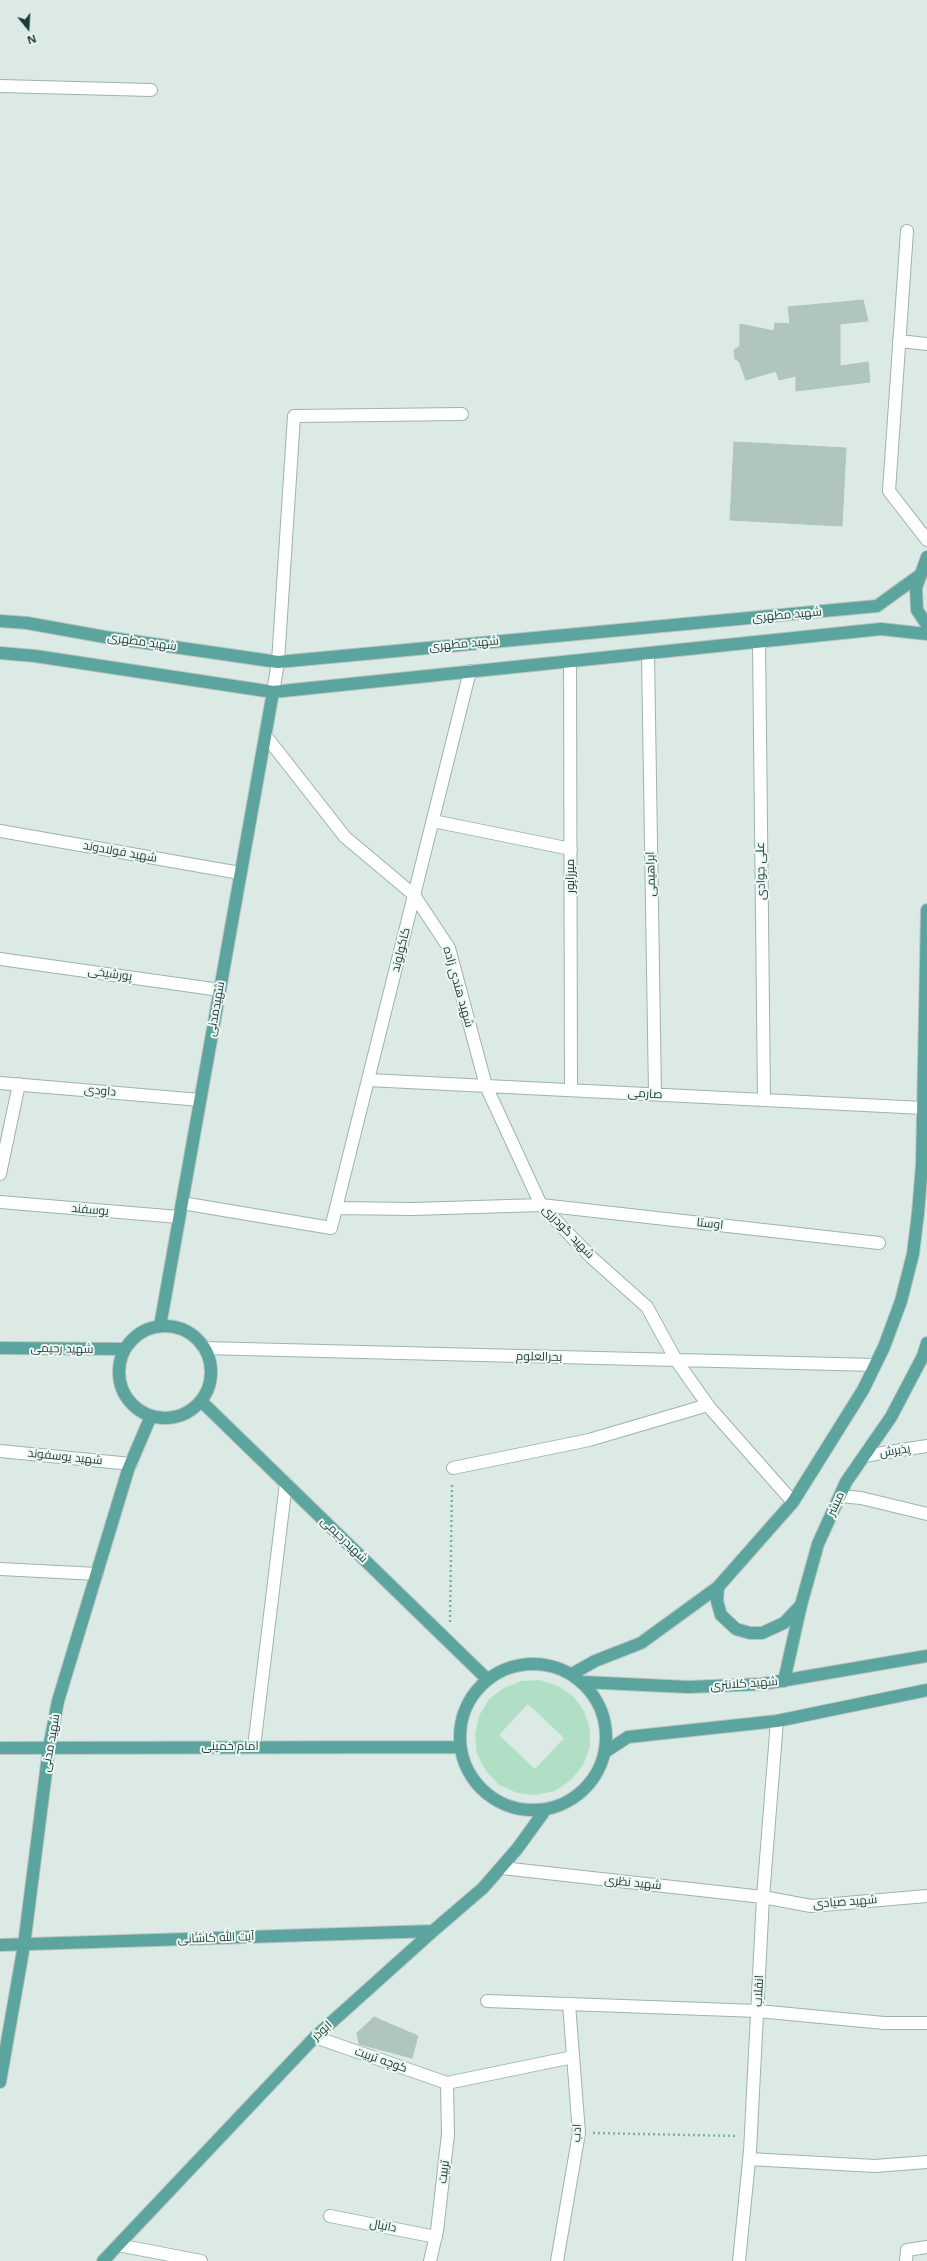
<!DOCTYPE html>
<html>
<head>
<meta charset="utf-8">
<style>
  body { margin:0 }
  #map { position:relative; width:927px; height:2261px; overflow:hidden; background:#dceae6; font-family:"Noto Sans",sans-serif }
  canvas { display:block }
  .north { position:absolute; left:8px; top:8px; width:40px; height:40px; -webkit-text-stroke:3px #ecf7f3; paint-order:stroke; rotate:162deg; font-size:11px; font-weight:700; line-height:16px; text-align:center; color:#1c3b37 }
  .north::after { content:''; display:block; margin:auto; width:14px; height:18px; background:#1c3b37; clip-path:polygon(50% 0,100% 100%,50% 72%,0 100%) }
</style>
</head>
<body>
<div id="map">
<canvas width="927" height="2261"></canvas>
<div class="north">N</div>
</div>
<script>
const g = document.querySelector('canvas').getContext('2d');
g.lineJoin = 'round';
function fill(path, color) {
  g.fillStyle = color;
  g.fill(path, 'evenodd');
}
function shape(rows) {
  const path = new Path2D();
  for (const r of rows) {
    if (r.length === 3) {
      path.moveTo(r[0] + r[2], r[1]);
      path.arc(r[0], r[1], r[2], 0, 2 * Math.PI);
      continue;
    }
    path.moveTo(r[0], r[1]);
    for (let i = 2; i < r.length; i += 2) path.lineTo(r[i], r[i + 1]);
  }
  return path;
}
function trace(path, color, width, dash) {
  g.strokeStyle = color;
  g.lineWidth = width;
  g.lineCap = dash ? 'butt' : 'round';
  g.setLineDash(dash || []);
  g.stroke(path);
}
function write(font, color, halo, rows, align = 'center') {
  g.font = font + ' "Noto Sans",Cairo,sans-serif';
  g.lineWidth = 4;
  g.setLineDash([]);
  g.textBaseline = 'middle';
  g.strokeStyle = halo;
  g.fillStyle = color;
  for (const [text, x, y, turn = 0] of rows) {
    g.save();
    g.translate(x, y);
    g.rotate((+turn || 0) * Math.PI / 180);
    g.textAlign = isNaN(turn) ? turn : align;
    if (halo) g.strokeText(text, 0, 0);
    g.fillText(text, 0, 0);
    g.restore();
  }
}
fill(shape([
  [540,1680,558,1686,573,1696,584,1711,590,1729,590,1747,583,1765,571,1780,555,1791,536,1795,517,1793,499,1785,486,1771,477,1754,475,1735,479,1716,489,1699,504,1688,521,1681],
  [528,1704,564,1738,535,1769,499,1735]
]), '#b1dfc5');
const building = shape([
  [863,300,868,321,840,324,840,366,868,362,870,382,796,391,796,376,779,380,776,371,746,380,739,361,735,359,734,350,740,346,740,324,774,331,775,323,790,324,788,307,863,300],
  [734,442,846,448,842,526,730,520,734,442],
  [374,2017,418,2036,412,2058,359,2044,357,2033,374,2017]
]);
fill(building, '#b1c5c0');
trace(building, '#aec4bf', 1);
const minor = shape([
  [0,86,151,90],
  [907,231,889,491,927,540],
  [899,341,927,344],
  [759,642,764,1100],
  [648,654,655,1094],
  [570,662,571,1090],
  [273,692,278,662,294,416,462,414],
  [265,735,345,837,414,895,449,948,486,1086,541,1205,591,1257,647,1307,676,1360,710,1408,793,1502],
  [433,821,571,849],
  [0,831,240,873],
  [0,959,220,990],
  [368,1080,923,1108],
  [0,1083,200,1100],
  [0,1174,19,1084],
  [0,1202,179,1217],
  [182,1203,331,1228,470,671],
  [336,1208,413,1209,541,1205,879,1243],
  [204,1348,875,1365],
  [0,1451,131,1464],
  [864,1456,927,1446],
  [453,1468,589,1440,708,1405],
  [840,1496,861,1498,927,1514],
  [0,1569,97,1574],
  [254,1747,286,1483],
  [502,1868,763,1897,811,1906,927,1896],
  [487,2001,758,2011,884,2023,927,2023],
  [315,2037,447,2083],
  [447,2083,573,2057],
  [749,2159,875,2166,927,2162],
  [330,2216,436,2237],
  [118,2245,201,2261],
  [430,2261,437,2231,448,2134,447,2083],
  [557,2261,579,2133,569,2004],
  [739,2261,750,2151,763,1897,777,1721],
  [906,2261,907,2250,927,2247]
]);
const major = shape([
  [927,557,916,588,917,610,927,625],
  [0,621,27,623,105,637,278,662,877,606,920,575],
  [0,653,35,656,273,692,881,629,927,634],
  [160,1326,273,692],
  [165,1372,46],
  [0,1348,124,1349],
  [201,1401,487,1679],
  [718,1587,717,1601,721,1615,736,1629,750,1633,762,1633,784,1623,800,1606],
  [533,1737,73],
  [572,1674,595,1661,641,1643,718,1587,793,1502,863,1390,884,1347,901,1301,913,1254,918,1213,922,1165,927,910],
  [784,1681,801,1605,818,1544,846,1482,891,1417,923,1356,927,1343],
  [582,1682,688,1687,763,1684,927,1656],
  [0,1748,460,1747],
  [605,1752,628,1737,777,1721,927,1690],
  [0,1945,433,1931],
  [0,2082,24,1945,49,1748,58,1701,128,1470,151,1416],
  [103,2261,315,2037,433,1931,483,1888,517,1849,546,1809]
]);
trace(minor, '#9fb2ae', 14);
trace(major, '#bbc4c3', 14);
trace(shape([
  [450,1622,452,1483],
  [593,2133,736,2136]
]), '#78b2a9', 2.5, [2, 3]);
trace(minor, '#fff', 12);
trace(major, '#5ba59e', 12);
write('12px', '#1c3b37', '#ecf7f3', [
  ["شهید مطهری",787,615,-5],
  ["شهید مطهری",142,642,8],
  ["شهید مطهری",464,644,-5],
  ["شهید فولادوند",120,852,10],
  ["علی جوادی",761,871,-91],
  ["ابراهیمی",651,874,-91],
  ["میرزاپور",571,876,-90],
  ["کاکولوند",401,950,-76],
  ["پورشیخی",110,974,8],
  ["شهید هندی زاده",458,987,74],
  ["شهیدمدنی",216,1009,-80],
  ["داودی",100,1091,5],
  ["صارمی",645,1094,3],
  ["یوسفند",90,1210,5],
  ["اوستا",710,1224,6],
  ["شهید گودرزی",568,1232,46],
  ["شهید رحیمی",62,1349,1],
  ["بحرالعلوم",539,1357,1],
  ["پذیرش",895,1451,-9],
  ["شهید یوسفوند",65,1457,6],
  ["مبشر",836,1504,-65],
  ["شهیدرحیمی",344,1540,44],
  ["شهید کلانتری",744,1684,-4],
  ["شهید مدنی",51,1743,-80],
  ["امام خمینی",230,1747],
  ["شهید نظری",633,1883,6],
  ["شهید صیادی",845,1902,-4],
  ["آیت الله کاشانی",216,1938,-2],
  ["انقلاب",759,1991,-87],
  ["ابوذر",322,2031,-43],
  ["کوچه تربیت",381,2060,19],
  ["ادب",577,2133,-87],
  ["تربیت",444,2172,-83],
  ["دانیال",383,2226,11]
]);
</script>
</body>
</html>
